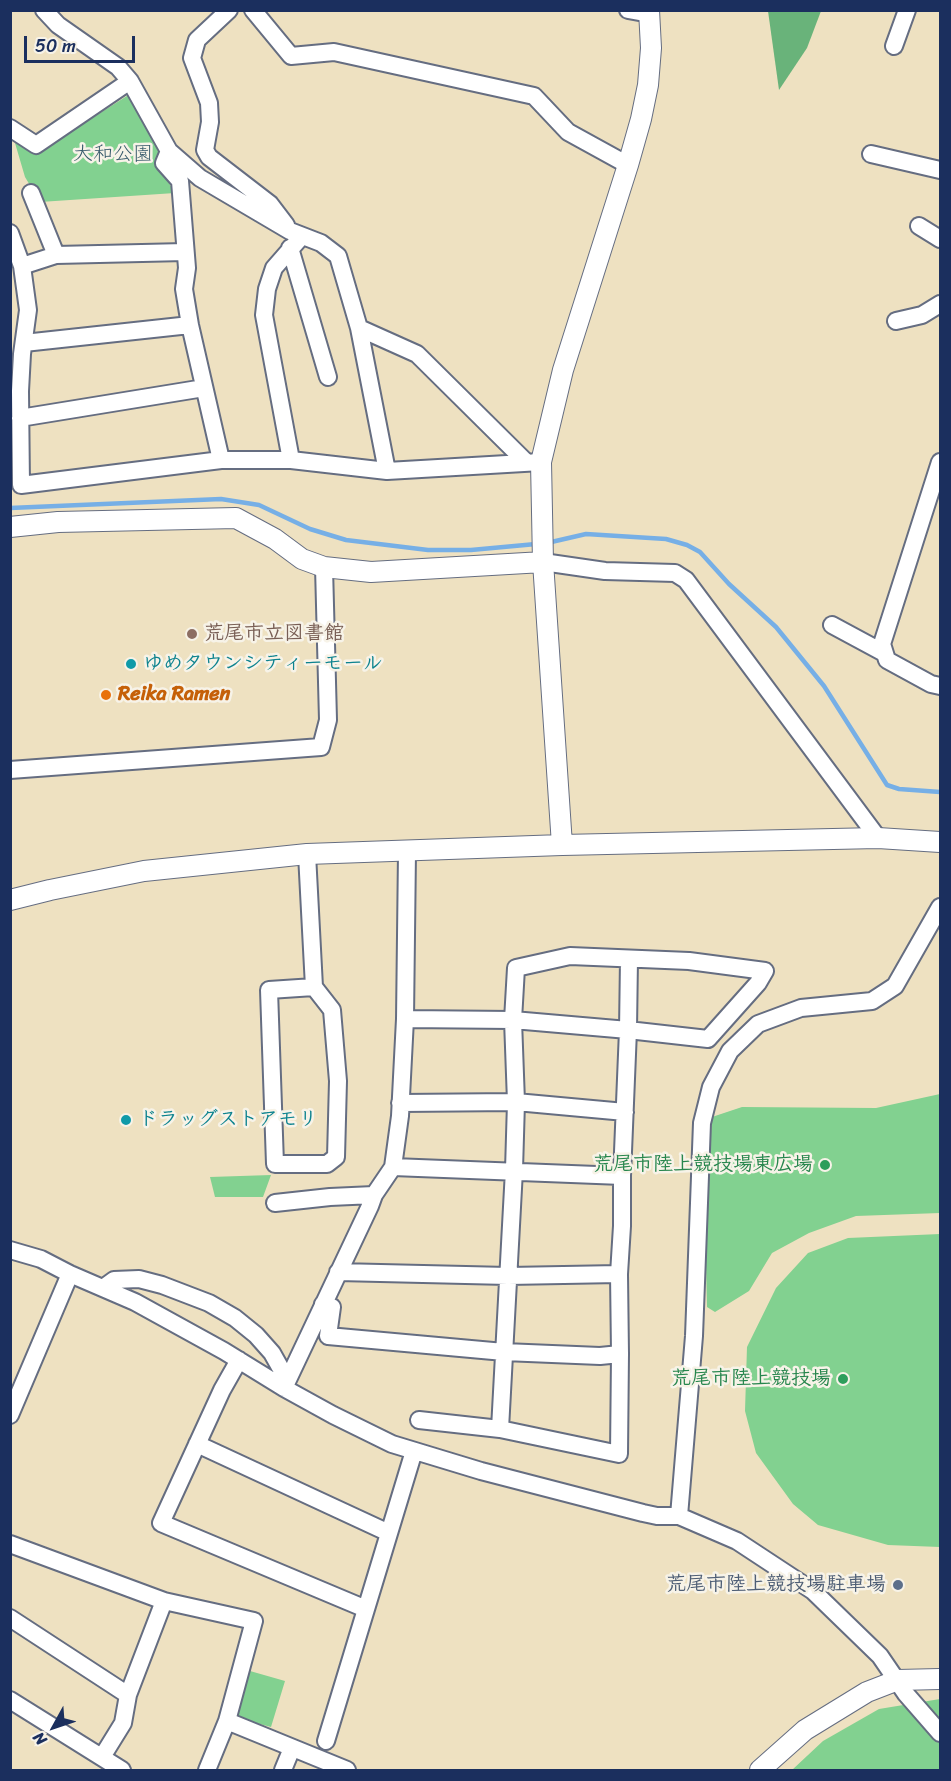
<!DOCTYPE html>
<html>
<head>
<meta charset="utf-8">
<style>
  body { margin:0 }
  #map { position:relative; width:951px; height:1781px; overflow:hidden; background:#eee1c1; font-family:Sriracha,sans-serif }
  canvas { display:block }
  .frame { position:absolute; inset:0; border:12px solid #1b2f5e; pointer-events:none }
  .north { position:absolute; left:24px; top:1697px; width:60px; height:60px; -webkit-text-stroke:4px #f7f3e8; paint-order:stroke; rotate:230deg; font-size:16px; font-weight:700; line-height:24px; text-align:center; color:#1b2f5e }
  .north::after { content:''; display:block; margin:auto; width:21px; height:27px; background:#1b2f5e; clip-path:polygon(50% 0,100% 100%,50% 72%,0 100%) }
  .scale { position:absolute; left:24px; top:36px; width:111px; height:27px; box-sizing:border-box; border:3px solid #1b2f5e; border-top:0; padding-left:8px; font-size:18px; line-height:21px; white-space:nowrap; color:#1b2f5e; -webkit-text-stroke:4px #f7f3e8; paint-order:stroke }
</style>
</head>
<body>
<div id="map">
<canvas width="951" height="1781"></canvas>
<div class="frame"></div>
<div class="north">N</div>
<div class="scale">50 m</div>
</div>
<script>
const g = document.querySelector('canvas').getContext('2d');
g.lineJoin = 'round';
function fill(path, color) {
  g.fillStyle = color;
  g.fill(path, 'evenodd');
}
function shape(rows) {
  const path = new Path2D();
  for (const r of rows) {
    path.moveTo(r[0], r[1]);
    for (let i = 2; i < r.length; i += 2) path.lineTo(r[i], r[i + 1]);
  }
  return path;
}
function trace(path, color, width, dash) {
  g.strokeStyle = color;
  g.lineWidth = width;
  g.lineCap = dash ? 'butt' : 'round';
  g.setLineDash(dash || []);
  g.stroke(path);
}
function write(font, color, halo, rows, align = 'center') {
  g.font = font + ' Sriracha,"Klee One",sans-serif';
  g.lineWidth = 5;
  g.setLineDash([]);
  g.textBaseline = 'middle';
  g.strokeStyle = halo;
  g.fillStyle = color;
  for (const [text, x, y, turn = 0] of rows) {
    g.save();
    g.translate(x, y);
    g.rotate((+turn || 0) * Math.PI / 180);
    g.textAlign = isNaN(turn) ? turn : align;
    if (halo) g.strokeText(text, 0, 0);
    g.fillText(text, 0, 0);
    g.restore();
  }
}
fill(shape([
  [130,94,163,149,155,160,175,193,40,202,25,177,15,143,39,152],
  [940,1094,940,1213,856,1216,809,1233,772,1253,749,1291,715,1312,707,1307,705,1223,712,1117,742,1107,876,1108],
  [271,1175,263,1197,215,1197,210,1177],
  [940,1234,940,1547,888,1545,818,1525,793,1504,756,1453,745,1411,747,1347,776,1288,808,1253,848,1238],
  [250,1671,285,1681,271,1727,237,1718],
  [940,1699,940,1770,792,1770,823,1741,879,1709]
]), '#82d190');
fill(shape([
  [768,11,821,11,807,48,779,90]
]), '#69b37a');
trace(shape([
  [10,508,221,499,259,505,310,529,346,540,428,550,471,550,536,544],
  [547,543,586,534,666,539,687,545,700,552,729,584,776,627,824,686,887,785,899,789,940,792]
]), '#76afe6', 4.5);
const minor = shape([
  [44,10,58,25,118,67,130,81,169,151,200,178,290,231,321,243,338,256,359,328,387,471],
  [229,10,197,40,192,58,209,103,210,122,205,150,209,157,270,204,286,225],
  [253,10,291,56,334,52,534,96,568,132,628,165],
  [628,10,650,14],
  [894,46,907,10],
  [10,128,36,145,130,81],
  [169,151,164,163,180,181,187,268,184,289,190,325,221,460],
  [871,154,940,170],
  [31,193,56,255],
  [919,226,940,239],
  [10,233,22,266],
  [290,248,328,377],
  [185,252,56,255,22,266,28,310,22,354,20,391,21,485,221,460,291,460,387,471,541,462],
  [896,321,922,315,940,304],
  [359,328,417,354,527,463],
  [24,343,190,325],
  [20,418,204,388],
  [291,460,264,315,267,289,274,268,302,236],
  [940,462,882,644,887,660,931,684,940,686],
  [543,562,605,571,675,573,686,580,878,838],
  [832,625,884,653],
  [10,770,321,747,328,720,324,567],
  [307,854,314,987,332,1010,338,1081,336,1157,327,1164,275,1164,269,990,314,987],
  [405,1019,513,1020,628,1030,622,1176,622,1226,619,1274,620,1354,619,1454,500,1429,419,1420],
  [400,1103,516,1102,625,1112],
  [393,1167,622,1176],
  [275,1203,330,1197,374,1195],
  [10,1250,41,1259,70,1274,135,1302,224,1351,284,1388,333,1415,392,1444,481,1471,643,1513,657,1516,679,1516,737,1541,813,1591,880,1656,906,1694,940,1733],
  [338,1272,508,1276,619,1274],
  [103,1288,114,1280,139,1279,162,1285,209,1303,235,1318,256,1335,272,1353,281,1369,284,1388],
  [323,1304,332,1307,328,1336,504,1352,600,1356,620,1354],
  [239,1360,222,1390,161,1523,366,1609],
  [284,1388,370,1206,374,1195,393,1167,400,1116,405,1019,407,852],
  [10,1415,70,1274],
  [500,1429,514,1170,516,1102,513,1020,516,968,570,956,689,961,765,971,758,983,708,1039,628,1030,629,959],
  [197,1444,389,1533],
  [679,1516,694,1336,702,1123,711,1087,730,1051,758,1024,801,1008,872,1001,895,986,940,907],
  [10,1544,164,1601],
  [10,1618,128,1695],
  [10,1700,122,1770],
  [326,1741,414,1451],
  [102,1757,123,1723,128,1695,164,1601,254,1621,227,1721,347,1770],
  [207,1770,227,1721],
  [283,1770,292,1748]
]);
const tertiary = shape([
  [10,527,58,522,236,518,275,539,302,559,324,567,371,572,543,562],
  [562,845,543,562,541,462,563,370,628,165,641,119,648,85,651,48,649,10],
  [10,900,50,890,144,871,307,854,562,845,878,838,940,842],
  [760,1770,805,1730,867,1692,898,1680,940,1679]
]);
trace(minor, '#656d81', 20);
trace(tertiary, '#656d81', 22);
trace(minor, '#fff', 16);
trace(tertiary, '#fff', 20);
for (const [x, y, r, color] of [
  [192,634,6,"#8d6e63"],
  [131,664,6,"#0f9aa8"],
  [106,695,6,"#e8710a"],
  [126,1120,6,"#0f9aa8"],
  [825,1165,6,"#2e9e5b"],
  [843,1379,6,"#2e9e5b"],
  [898,1585,6,"#5c6f8a"]
]) {
  const dot = new Path2D();
  dot.arc(x, y, r, 0, 2 * Math.PI);
  g.fillStyle = color;
  g.fill(dot);
  trace(dot, '#f7f3e8', 2);
}
write('20px', '#35586a', '#f7f3e8', [
  ["大和公園",113,155]
]);
write('bold 20px', '#785e54', '#f7f3e8', [
  ["荒尾市立図書館",204,634]
], 'left');
write('bold 20px', '#0d838f', '#f7f3e8', [
  ["ゆめタウンシティーモール",143,664],
  ["ドラッグストアモリ",138,1120]
], 'left');
write('bold 20px', '#c56008', '#f7f3e8', [
  ["Reika Ramen",118,695]
], 'left');
write('bold 20px', '#27864d', '#f7f3e8', [
  ["荒尾市陸上競技場東広場",813,1165],
  ["荒尾市陸上競技場",831,1379]
], 'right');
write('bold 20px', '#4e5e75', '#f7f3e8', [
  ["荒尾市陸上競技場駐車場",886,1585]
], 'right');
</script>
</body>
</html>
